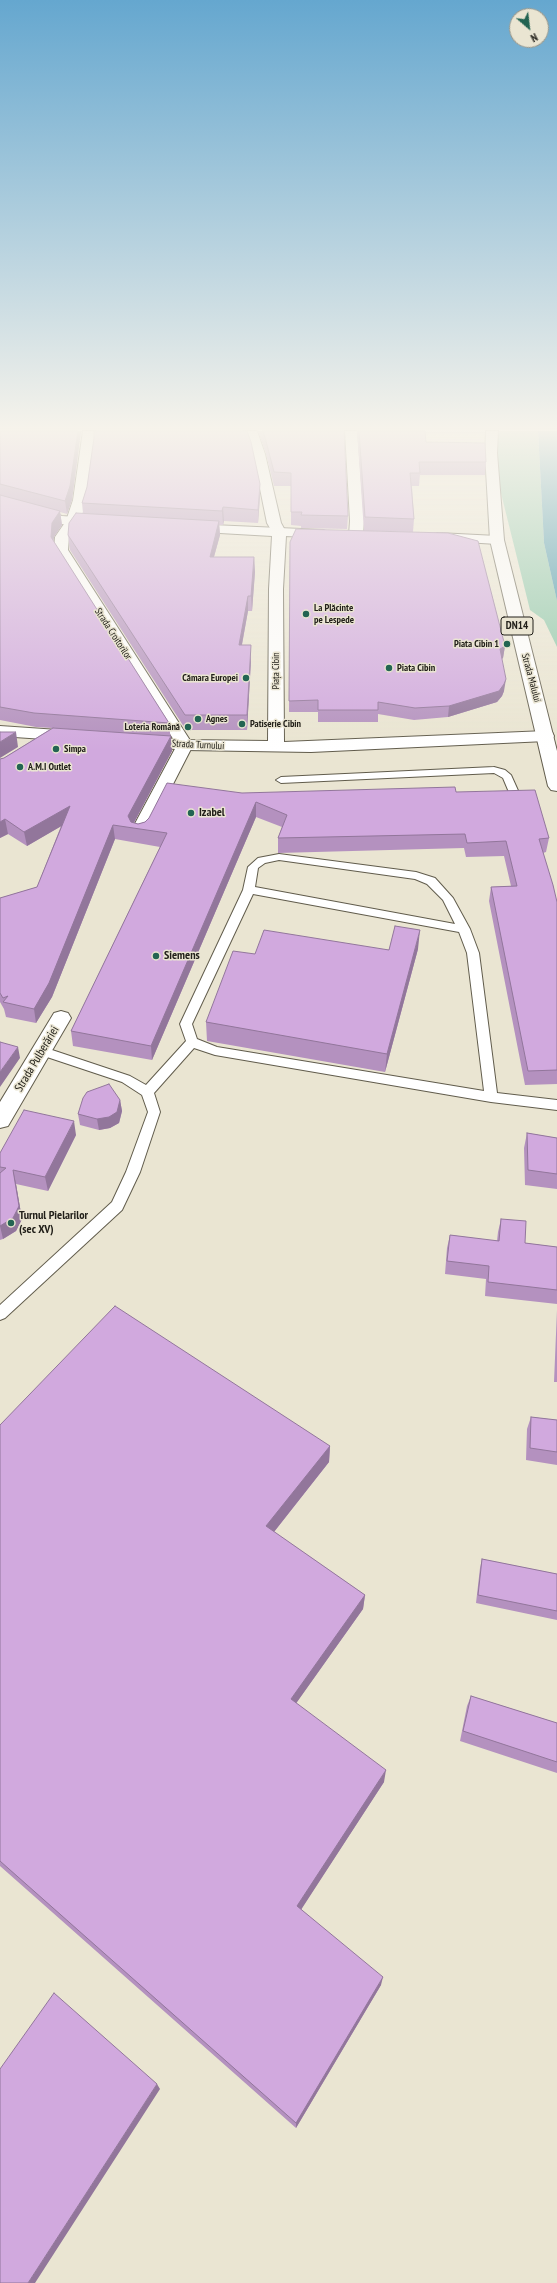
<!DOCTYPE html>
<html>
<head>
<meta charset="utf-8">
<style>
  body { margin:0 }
  #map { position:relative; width:557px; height:2283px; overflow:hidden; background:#eae5d2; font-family:"PT Sans Narrow",sans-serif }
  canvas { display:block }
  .north { position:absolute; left:509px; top:8px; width:40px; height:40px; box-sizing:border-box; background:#eae5d2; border:1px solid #9a9688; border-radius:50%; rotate:152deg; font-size:11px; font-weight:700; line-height:16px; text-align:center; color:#22201a }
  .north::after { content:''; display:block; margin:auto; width:14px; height:18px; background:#236452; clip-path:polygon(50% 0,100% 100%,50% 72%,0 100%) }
</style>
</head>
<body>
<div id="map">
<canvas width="557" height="2283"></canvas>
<div class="north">N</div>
</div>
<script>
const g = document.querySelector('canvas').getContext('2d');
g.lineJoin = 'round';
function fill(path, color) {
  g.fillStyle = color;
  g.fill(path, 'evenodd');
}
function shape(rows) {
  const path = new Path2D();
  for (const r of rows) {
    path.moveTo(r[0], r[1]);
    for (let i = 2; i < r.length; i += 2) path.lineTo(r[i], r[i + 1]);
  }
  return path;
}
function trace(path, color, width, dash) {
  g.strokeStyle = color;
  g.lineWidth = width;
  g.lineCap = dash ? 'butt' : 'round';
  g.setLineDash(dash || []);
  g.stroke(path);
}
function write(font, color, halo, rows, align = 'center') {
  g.font = font + ' "PT Sans Narrow",sans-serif';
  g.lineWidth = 3;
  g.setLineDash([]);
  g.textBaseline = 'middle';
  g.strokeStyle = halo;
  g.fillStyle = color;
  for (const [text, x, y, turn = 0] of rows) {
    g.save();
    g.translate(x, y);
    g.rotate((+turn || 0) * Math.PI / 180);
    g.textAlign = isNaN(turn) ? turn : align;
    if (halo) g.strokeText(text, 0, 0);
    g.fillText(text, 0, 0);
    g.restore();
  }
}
fill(shape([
  [492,431,538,431,544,543,557,601,557,647,544,620,530,610,491,453]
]), '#90c8aa');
fill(shape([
  [538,431,557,431,557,601,544,543]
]), '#4094a9');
const lane = shape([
  [494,767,505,770,511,775,520,795,519,797,511,797,503,778,494,773,281,783,276,780,281,777,494,767],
  [279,854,416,872,435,878,453,898,470,929,479,953,497,1093,557,1100,557,1110,491,1102,215,1055,194,1048,154,1093,160,1112,140,1172,122,1210,5,1318,0,1320,0,1305,112,1202,126,1172,148,1112,142,1095,122,1082,38,1054,36,1051,38,1048,46,1048,130,1076,146,1085,186,1041,180,1024,243,890,248,867,258,858,279,854],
  [279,860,415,879,427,884,443,900,455,924,255,887,258,868,265,863,279,860],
  [253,894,459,932,467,953,484,1091,217,1047,197,1039,192,1024,253,894]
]);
const street = shape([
  [83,431,95,431,94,451,87,500,80,521,69,537,68,550,193,745,149,831,146,835,140,837,134,835,131,831,177,745,54,550,55,537,66,521,73,500,83,431],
  [244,431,257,431,265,454,281,523,286,532,284,535,274,535,267,523,253,454,244,431],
  [61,1011,68,1013,71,1018,8,1126,0,1128,0,1102,54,1013,61,1011]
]);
const secondary = shape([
  [345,431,357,431,364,521,363,535,356,539,349,535,350,521,345,431],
  [0,498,62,516,100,519,107,523,100,527,61,524,0,506,0,498],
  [190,524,324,530,331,534,324,538,286,536,283,589,284,742,546,731,552,732,554,736,552,740,546,741,311,752,185,750,136,745,134,741,136,737,142,736,185,740,268,741,269,589,272,536,185,531,183,528,185,525,190,524],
  [438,533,497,536,504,540,497,544,433,540,431,537,433,534,438,533],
  [0,726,73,731,79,732,81,736,79,740,73,741,0,736,0,726]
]);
const primary = shape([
  [486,431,498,431,497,453,504,540,557,751,557,791,551,790,548,786,490,540,485,453,486,431]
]);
trace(lane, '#615c4c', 2);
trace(street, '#615c4c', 2);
trace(secondary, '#615c4c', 2);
trace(primary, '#615c4c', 2);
fill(lane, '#fff');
fill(street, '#fff');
fill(secondary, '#fff');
fill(primary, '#fff');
fill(shape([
  [0,431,81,431,72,500,67,514,60,512,62,525,54,537,53,541,169,723,172,751,134,823,138,824,242,793,456,792,549,838,546,852,543,853,557,902,557,1084,525,1085,489,901,491,887,511,886,504,856,466,857,464,848,278,853,278,838,282,827,256,817,152,1060,73,1046,71,1031,160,847,115,839,52,997,36,1023,6,1017,4,1009,0,1002,0,898,37,887,61,826,27,846,8,834,0,838,4,758,52,728,36,727,0,720],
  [258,431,344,431,348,516,347,529,301,528,301,526,291,525,291,486,274,486,266,454],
  [357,431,425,431,426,442,486,462,485,475,420,475,419,486,412,486,414,519,413,532,364,531],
  [94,438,260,484,260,497,258,523,224,521,223,525,219,525,220,535,214,557,254,557,255,572,252,611,248,611,242,645,251,660,247,730,186,730,70,550,68,535,83,513,82,503,87,487],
  [290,542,505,646,503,658,502,659,504,691,502,696,497,702,448,717,414,720,378,714,378,722,318,722,318,712,289,712],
  [418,949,385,1072,207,1041,206,1022,255,954],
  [120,1100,122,1111,119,1123,110,1128,99,1130,80,1125,78,1114],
  [527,1133,557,1138,557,1189,525,1185,524,1148],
  [76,1135,48,1191,16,1184,22,1219,16,1231,3,1239,0,1240,0,1153],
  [501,1219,525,1243,557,1247,557,1304,485,1296,486,1279,445,1274,447,1248,450,1235,497,1241,498,1232],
  [557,1310,557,1382,554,1382],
  [531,1417,557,1420,557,1465,526,1460,527,1429],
  [0,1425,330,1446,329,1462,274,1532,365,1595,363,1609,296,1703,384,1782,301,1909,381,1985,296,2128,0,1866],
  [482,1559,557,1574,557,1620,476,1603,480,1568],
  [471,1696,557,1723,557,1773,460,1741,467,1706]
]), '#b491bf');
fill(shape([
  [78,431,81,431,72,500,67,514,65,501],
  [260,484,260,497,258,523,258,510],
  [223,507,224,521,223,525,222,511],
  [60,511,62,525,54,537,53,551,51,537,52,523],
  [219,521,220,535,210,571,210,557],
  [254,557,255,572,252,611,251,596],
  [248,596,248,611,239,660,239,645],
  [251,645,251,660,247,730,247,715],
  [505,646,503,658,499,660,500,649],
  [506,679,504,691,502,696,497,702,448,717,449,706],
  [16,732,18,747,0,758,0,742],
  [171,736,172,751,131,828,128,816],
  [256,802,256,817,152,1060,151,1046],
  [70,806,72,820,27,846,24,832],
  [5,819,8,834,0,838,0,822],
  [113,825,115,839,52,997,36,1023,34,1009],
  [420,930,418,949,385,1072,387,1054],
  [18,1047,20,1058,0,1087,0,1072],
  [120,1100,122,1111,119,1123,110,1128,99,1130,97,1119],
  [74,1121,76,1135,48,1191,45,1177],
  [13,1170,16,1184,22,1219,16,1231,3,1239,0,1226],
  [330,1446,329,1462,266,1542,266,1526],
  [365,1595,363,1609,290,1712,291,1699],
  [386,1770,384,1782,297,1916,297,1906],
  [383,1977,381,1985,296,2128,296,2123],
  [157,2084,160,2089,35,2283,28,2283]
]), '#92769b');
const building = shape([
  [0,431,78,431,70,486,65,501,0,484,0,431],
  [94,431,247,431,251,442,260,484,258,510,223,507,222,511,82,503,87,487,94,438,94,431],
  [263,431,344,431,348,516,301,515,302,512,291,512,291,473,274,472,266,441,263,431],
  [359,431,425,431,426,442,485,443,486,462,419,462,420,473,410,473,414,519,365,517,359,431],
  [0,495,60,511,52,523,51,537,169,723,34,713,0,707,0,495],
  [76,513,219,521,210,557,254,557,251,596,248,596,239,645,251,645,247,715,185,715,68,535,69,523,76,513],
  [296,529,448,533,478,541,505,646,500,649,506,679,504,684,499,691,449,706,415,708,378,702,378,710,318,710,318,700,289,701,290,542,296,529],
  [53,728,171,736,128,816,131,822,138,824,145,822,149,818,167,783,242,793,455,787,456,792,535,790,549,838,539,839,553,885,557,902,557,1070,528,1071,491,887,517,886,506,841,467,843,465,834,278,838,287,815,256,802,151,1046,71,1031,167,833,113,825,49,983,34,1009,3,1002,8,996,3,998,0,993,0,898,37,887,70,806,24,832,5,819,0,822,0,759,4,758,53,728],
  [0,732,16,732,0,742,0,732],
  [395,926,420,930,387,1054,206,1022,233,951,255,954,264,930,389,950,395,926],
  [0,1042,18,1047,0,1072,0,1042],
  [109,1084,120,1100,117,1112,109,1117,97,1119,78,1114,83,1098,87,1092,109,1084],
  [24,1110,74,1121,45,1177,13,1170,19,1206,13,1218,0,1226,0,1173,6,1168,0,1167,0,1153,24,1110],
  [527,1133,557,1138,557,1174,528,1170,527,1133],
  [501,1219,526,1221,525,1243,557,1247,557,1290,488,1282,489,1266,447,1261,450,1235,499,1241,501,1219],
  [115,1306,330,1446,266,1526,365,1595,291,1699,386,1770,297,1906,383,1977,296,2123,0,1861,0,1425,115,1306],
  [531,1417,557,1420,557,1452,530,1448,531,1417],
  [482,1559,557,1574,557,1611,478,1595,482,1559],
  [471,1696,557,1723,557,1762,463,1731,471,1696],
  [54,1993,157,2084,28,2283,0,2283,0,2069,54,1993]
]);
fill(building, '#d1a9de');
trace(building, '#92769b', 1);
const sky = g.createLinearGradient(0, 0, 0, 751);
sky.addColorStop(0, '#65a7cf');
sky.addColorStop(0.57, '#f6f3eb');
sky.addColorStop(1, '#f6f3eb00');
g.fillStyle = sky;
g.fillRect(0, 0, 557, 751);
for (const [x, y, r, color] of [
  [306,614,4,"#236452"],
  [507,644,4,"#236452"],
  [389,668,4,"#236452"],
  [246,678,4,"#236452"],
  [198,719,4,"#236452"],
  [242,724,4,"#236452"],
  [188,727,4,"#236452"],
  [56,749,4,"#236452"],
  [20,767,4,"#236452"],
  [191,813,4,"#236452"],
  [156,956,4,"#236452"],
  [11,1223,4,"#236452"]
]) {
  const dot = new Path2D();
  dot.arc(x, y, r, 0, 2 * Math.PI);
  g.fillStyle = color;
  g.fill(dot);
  trace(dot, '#eae5d2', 1.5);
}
write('bold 10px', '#22201a', '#eae5d2', [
  ["La Plăcinte",314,608],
  ["pe Lespede",314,620],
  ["Piata Cibin 1",499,644,"right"],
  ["Piata Cibin",397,668],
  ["Cămara Europei",238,678,"right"],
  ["Agnes",206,719],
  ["Patiserie Cibin",250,724],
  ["Loteria Română",180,727,"right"],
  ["Simpa",64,749],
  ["A.M.I Outlet",28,767]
], 'left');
write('10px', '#22201a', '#eae5d2', [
  ["Strada Croitorilor",113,634,57],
  ["Piața Cibin",276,671,-90],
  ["Strada Malului",531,678,75],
  ["Strada Turnului",198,745,3]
]);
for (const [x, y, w] of [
  [517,626,32]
]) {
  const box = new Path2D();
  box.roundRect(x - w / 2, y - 9, w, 18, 3);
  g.fillStyle = '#eae5d2';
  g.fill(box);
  trace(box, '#22201a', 1);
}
write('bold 11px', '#22201a', null, [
  ["DN14",517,626]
]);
write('bold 12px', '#22201a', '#eae5d2', [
  ["Izabel",199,813],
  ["Siemens",164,956],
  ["Turnul Pielarilor",19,1216],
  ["(sec XV)",19,1230]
], 'left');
write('12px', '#22201a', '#eae5d2', [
  ["Strada Pulberăriei",37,1059,-59]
]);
</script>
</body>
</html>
